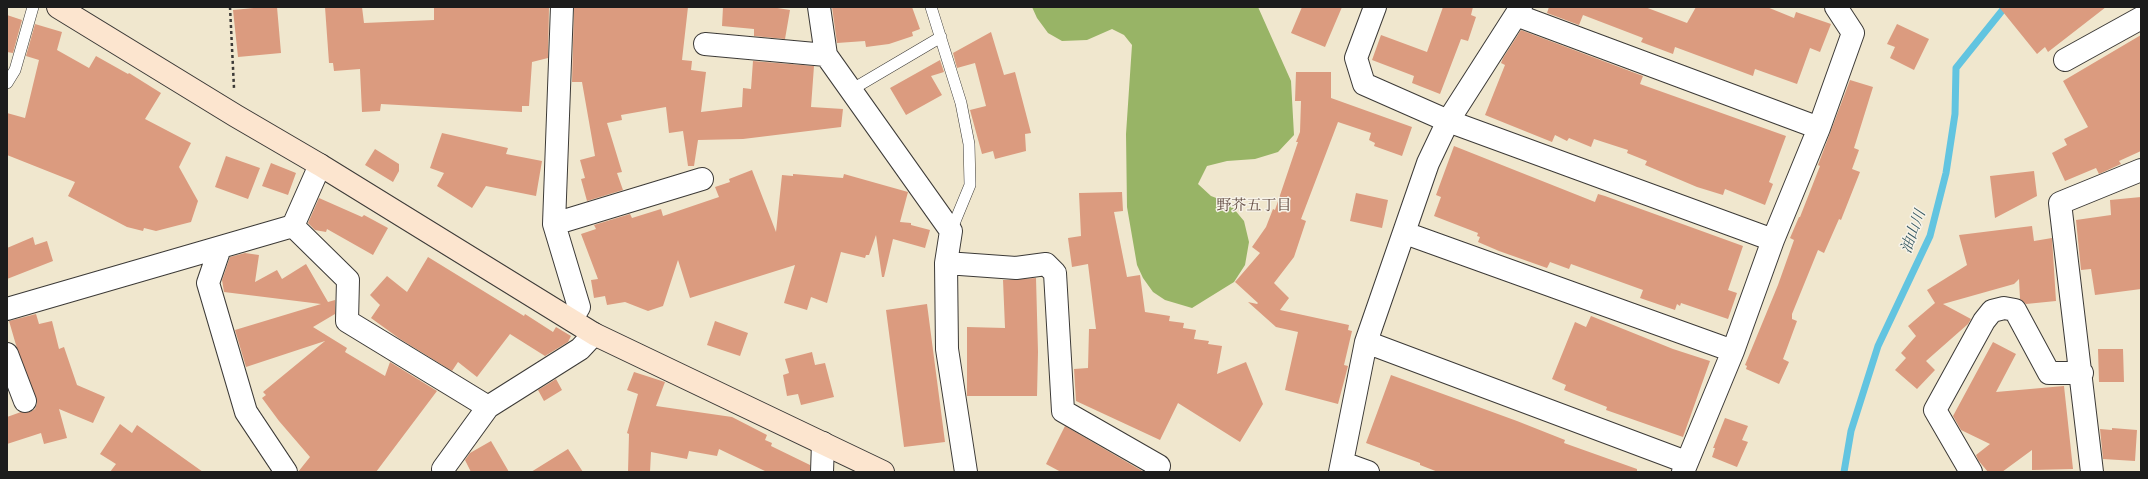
<!DOCTYPE html>
<html>
<head>
<meta charset="utf-8">
<style>
  body { margin:0 }
  #map { position:relative; width:2148px; height:479px; overflow:hidden; background:#f0e7ce; font-family:"Libre Bodoni",serif }
  canvas { display:block }
  .frame { position:absolute; inset:0; border:8px solid #1c1c1c; pointer-events:none }
</style>
</head>
<body>
<div id="map">
<canvas width="2148" height="479"></canvas>
<div class="frame"></div>
</div>
<script>
const g = document.querySelector('canvas').getContext('2d');
g.lineJoin = 'round';
function fill(path, color) {
  g.fillStyle = color;
  g.fill(path, 'evenodd');
}
function shape(rows) {
  const path = new Path2D();
  for (const r of rows) {
    path.moveTo(r[0], r[1]);
    for (let i = 2; i < r.length; i += 2) path.lineTo(r[i], r[i + 1]);
  }
  return path;
}
function trace(path, color, width, dash) {
  g.strokeStyle = color;
  g.lineWidth = width;
  g.lineCap = dash ? 'butt' : 'round';
  g.setLineDash(dash || []);
  g.stroke(path);
}
function write(font, color, halo, rows, align = 'center') {
  g.font = font + ' "Libre Bodoni","Noto Serif JP",serif';
  g.lineWidth = 3;
  g.setLineDash([]);
  g.textBaseline = 'middle';
  g.strokeStyle = halo;
  g.fillStyle = color;
  for (const [text, x, y, turn = 0] of rows) {
    g.save();
    g.translate(x, y);
    g.rotate((+turn || 0) * Math.PI / 180);
    g.textAlign = isNaN(turn) ? turn : align;
    if (halo) g.strokeText(text, 0, 0);
    g.fillText(text, 0, 0);
    g.restore();
  }
}
fill(shape([
  [1032,7,1258,7,1291,81,1294,135,1278,152,1255,159,1227,161,1207,166,1198,184,1211,196,1229,203,1244,221,1249,242,1245,265,1234,282,1192,308,1165,300,1153,292,1143,278,1137,265,1127,207,1126,134,1132,45,1124,35,1112,29,1087,40,1062,41,1048,33,1037,18]
]), '#98b466');
trace(shape([
  [1844,472,1851,431,1878,346,1930,236,1946,173,1955,114,1956,68,2005,7]
]), '#62c4e0', 7);
fill(shape([
  [264,7,277,7,281,53,238,57,233,10],
  [325,7,362,7,364,23,434,20,434,7,549,7,548,58,532,62,529,106,522,106,522,112,381,104,380,111,362,112,360,69,334,71,333,63,329,63],
  [574,7,688,7,682,60,692,61,691,70,706,72,701,112,742,107,743,88,751,89,753,61,814,66,811,107,843,109,841,127,743,139,698,140,694,166,688,166,683,131,669,133,666,107,621,115,622,120,607,123,622,172,617,173,623,190,587,201,581,179,585,178,580,160,595,156,582,82,572,82],
  [723,7,771,7,790,10,785,39,754,36,754,29,722,26],
  [832,7,912,7,920,29,912,32,913,36,889,44,866,47,865,41,837,43],
  [1302,7,1342,7,1325,47,1291,33],
  [1443,7,1473,7,1471,15,1476,17,1468,41,1461,39,1440,94,1412,83,1414,76,1372,60,1381,35,1427,52],
  [1549,7,1645,7,1687,23,1696,7,1767,7,1794,18,1796,12,1831,24,1820,52,1810,48,1797,84,1755,69,1753,76,1675,47,1673,54,1641,42,1643,38,1583,15,1579,25,1547,13],
  [1999,7,2106,7,2048,52,2045,47,2037,54],
  [7,15,22,20,13,53,7,52],
  [35,24,62,32,57,50,89,68,96,56,128,74,129,73,161,93,145,119,191,143,179,167,198,201,191,222,156,231,144,228,143,231,127,227,68,196,75,182,7,155,7,113,25,118,39,60,26,56],
  [1897,24,1929,39,1914,70,1890,58,1895,47,1887,44],
  [1521,30,1643,76,1640,84,1786,136,1769,182,1773,184,1765,205,1725,189,1723,195,1697,187,1645,165,1647,161,1627,153,1628,150,1594,139,1591,147,1569,138,1567,141,1555,135,1552,142,1485,115,1505,65,1501,63,1503,58],
  [991,32,1004,75,1015,72,1031,133,1025,134,1026,151,995,159,993,151,982,154,970,110,986,106,975,63,957,68,953,53],
  [2141,35,2141,151,2119,161,2121,164,2099,174,2096,168,2065,181,2052,153,2067,145,2064,139,2088,127,2063,81],
  [940,60,944,72,931,76,942,95,906,115,890,88],
  [1296,72,1331,72,1331,98,1412,127,1402,156,1374,146,1375,143,1369,140,1371,133,1338,122,1301,219,1306,221,1294,257,1274,283,1289,298,1280,310,1349,325,1348,330,1352,331,1344,365,1348,366,1338,404,1285,390,1298,332,1276,327,1248,302,1257,304,1258,303,1235,282,1260,253,1252,247,1266,227,1273,209,1275,210,1298,142,1296,142,1300,132,1301,101,1295,101],
  [1850,80,1873,87,1854,148,1859,150,1852,169,1860,172,1841,220,1839,219,1824,253,1818,250,1792,314,1792,319,1797,321,1783,359,1789,362,1779,384,1746,369,1747,366,1745,365,1778,285,1794,240,1790,238,1799,217,1800,217,1820,166,1818,165],
  [442,133,508,148,506,154,542,161,536,196,486,186,472,208,437,186,444,173,430,168],
  [1454,146,1595,202,1598,194,1605,196,1743,246,1728,290,1737,293,1728,319,1681,303,1680,306,1677,304,1675,310,1640,298,1643,290,1571,264,1569,269,1550,262,1547,268,1499,251,1478,242,1480,237,1477,236,1478,233,1434,216,1441,197,1436,195],
  [375,149,399,164,399,171,393,182,365,165],
  [226,156,260,168,248,199,215,187],
  [271,163,296,173,288,195,262,186],
  [752,170,776,232,782,175,793,176,793,174,843,178,844,174,908,192,900,222,911,223,911,225,930,230,925,248,893,239,884,277,882,277,876,235,869,255,866,255,865,258,841,252,827,303,811,297,807,310,784,303,795,265,690,298,678,260,663,306,648,311,625,302,607,305,605,296,594,298,591,280,598,279,581,234,596,229,594,225,630,214,632,218,661,209,663,216,719,197,715,187,730,182,729,179],
  [2034,171,2037,196,1995,218,1990,176],
  [1122,192,1123,211,1114,212,1127,277,1140,275,1145,312,1170,316,1169,321,1184,323,1183,328,1196,330,1194,339,1209,341,1208,344,1222,346,1217,374,1246,362,1263,404,1240,442,1178,403,1160,440,1076,401,1074,369,1088,368,1089,329,1096,329,1088,264,1072,267,1068,238,1081,236,1079,193],
  [1356,193,1388,200,1382,228,1350,221],
  [2141,197,2141,289,2095,295,2091,269,2081,270,2076,220,2111,215,2110,200],
  [319,198,362,217,364,215,388,228,373,255,327,229,326,232,315,230,308,223],
  [2032,226,2034,241,2052,238,2056,301,2026,304,2020,299,2019,279,2014,284,1943,304,1971,319,1968,324,1926,361,1935,370,1917,389,1895,370,1906,358,1901,353,1916,336,1908,326,1935,303,1927,290,1967,265,1959,235],
  [33,237,35,245,47,241,53,261,7,279,7,248],
  [245,253,259,255,255,282,277,270,282,279,306,264,328,302,335,300,335,314,313,327,347,348,345,352,385,376,390,362,437,391,376,472,298,472,310,457,279,421,262,398,266,395,263,392,325,341,246,367,235,330,321,304,224,292,222,280,230,257],
  [428,257,524,316,525,314,553,332,556,327,571,336,568,342,545,356,510,334,477,377,458,362,452,371,400,339,371,318,380,305,370,295,387,276,407,292],
  [1036,278,1038,352,1037,396,967,396,967,327,1005,328,1003,280],
  [927,304,945,442,904,447,886,310],
  [36,314,39,324,52,321,59,349,64,347,77,385,105,397,93,423,59,409,67,438,44,444,41,433,7,444,7,417,21,412,30,412,35,409,37,403,16,345,9,321],
  [1591,316,1673,349,1710,361,1683,437,1606,410,1607,407,1564,390,1566,385,1552,379,1575,322,1586,327],
  [715,321,748,333,740,356,707,345],
  [1993,342,2016,354,1996,392,2064,386,2073,469,2032,470,2032,450,2002,472,1988,472,1978,460,1976,455,1990,444,1961,430,1953,416],
  [2098,349,2123,349,2124,382,2099,382],
  [812,352,815,365,825,363,834,397,801,405,798,394,787,396,783,375,789,373,785,359],
  [634,372,665,382,656,406,732,417,767,435,765,440,772,443,771,446,810,465,810,472,767,472,719,449,717,456,689,451,687,459,651,452,650,472,628,472,629,434,627,433,638,394,627,390],
  [1391,375,1517,421,1565,440,1564,443,1637,469,1637,472,1438,472,1420,465,1420,463,1366,443],
  [556,379,562,390,544,401,538,390],
  [1725,418,1748,426,1742,440,1748,442,1737,467,1712,457,1715,448,1713,448],
  [120,424,132,433,137,425,203,472,110,472,116,464,100,454],
  [1065,426,1144,472,1061,472,1046,464],
  [2112,428,2137,430,2135,461,2103,459,2100,429,2112,430],
  [491,441,509,472,471,472,465,460,470,453],
  [568,449,583,472,531,472]
]), '#db9b7f');
const lane = shape([
  [931,7,961,103,969,144,970,185,951,231],
  [7,83,15,70,33,7],
  [851,90,941,37]
]);
const street = shape([
  [562,7,554,224,579,307,572,319],
  [819,7,826,55,951,231,946,263,947,349,966,472],
  [1375,7,1356,58,1364,84,1448,121,1773,240],
  [1516,15,1819,128],
  [705,44,826,55],
  [2065,60,2141,18],
  [554,224,702,179],
  [293,226,348,280,347,321,488,407],
  [1405,233,1733,351],
  [220,248,208,283,246,412,286,472],
  [946,263,1016,268,1046,264,1055,273,1063,411,1159,466,1156,472],
  [7,309,293,226,320,165],
  [1366,342,1686,462],
  [7,354,25,401],
  [1343,463,1368,472],
  [443,469,488,407,580,349,594,334],
  [822,472,823,443],
  [1340,472,1366,342,1428,163,1448,121,1521,7],
  [1683,472,1733,351,1773,240,1819,128,1853,33,1836,7],
  [1971,472,1935,410,1984,321,1992,311,2004,308,2015,310,2049,373,2082,373],
  [2092,472,2060,203,2141,170]
]);
const secondary = shape([
  [58,7,236,116,320,165,594,334,883,472]
]);
trace(lane, '#3c3a37', 12);
trace(street, '#3c3a37', 24);
trace(secondary, '#3c3a37', 24);
trace(shape([
  [230,7,234,88]
]), '#3c3a37', 2.5, [3, 3]);
trace(lane, '#fff', 11);
trace(street, '#fff', 22);
trace(secondary, '#fce5cf', 22);
write('15px', '#5f483f', '#f7f3e8', [
  ["野芥五丁目",1254,206]
]);
write('italic 15px', '#345761', '#f7f3e8', [
  ["油山川",1914,232,-70]
]);
</script>
</body>
</html>
